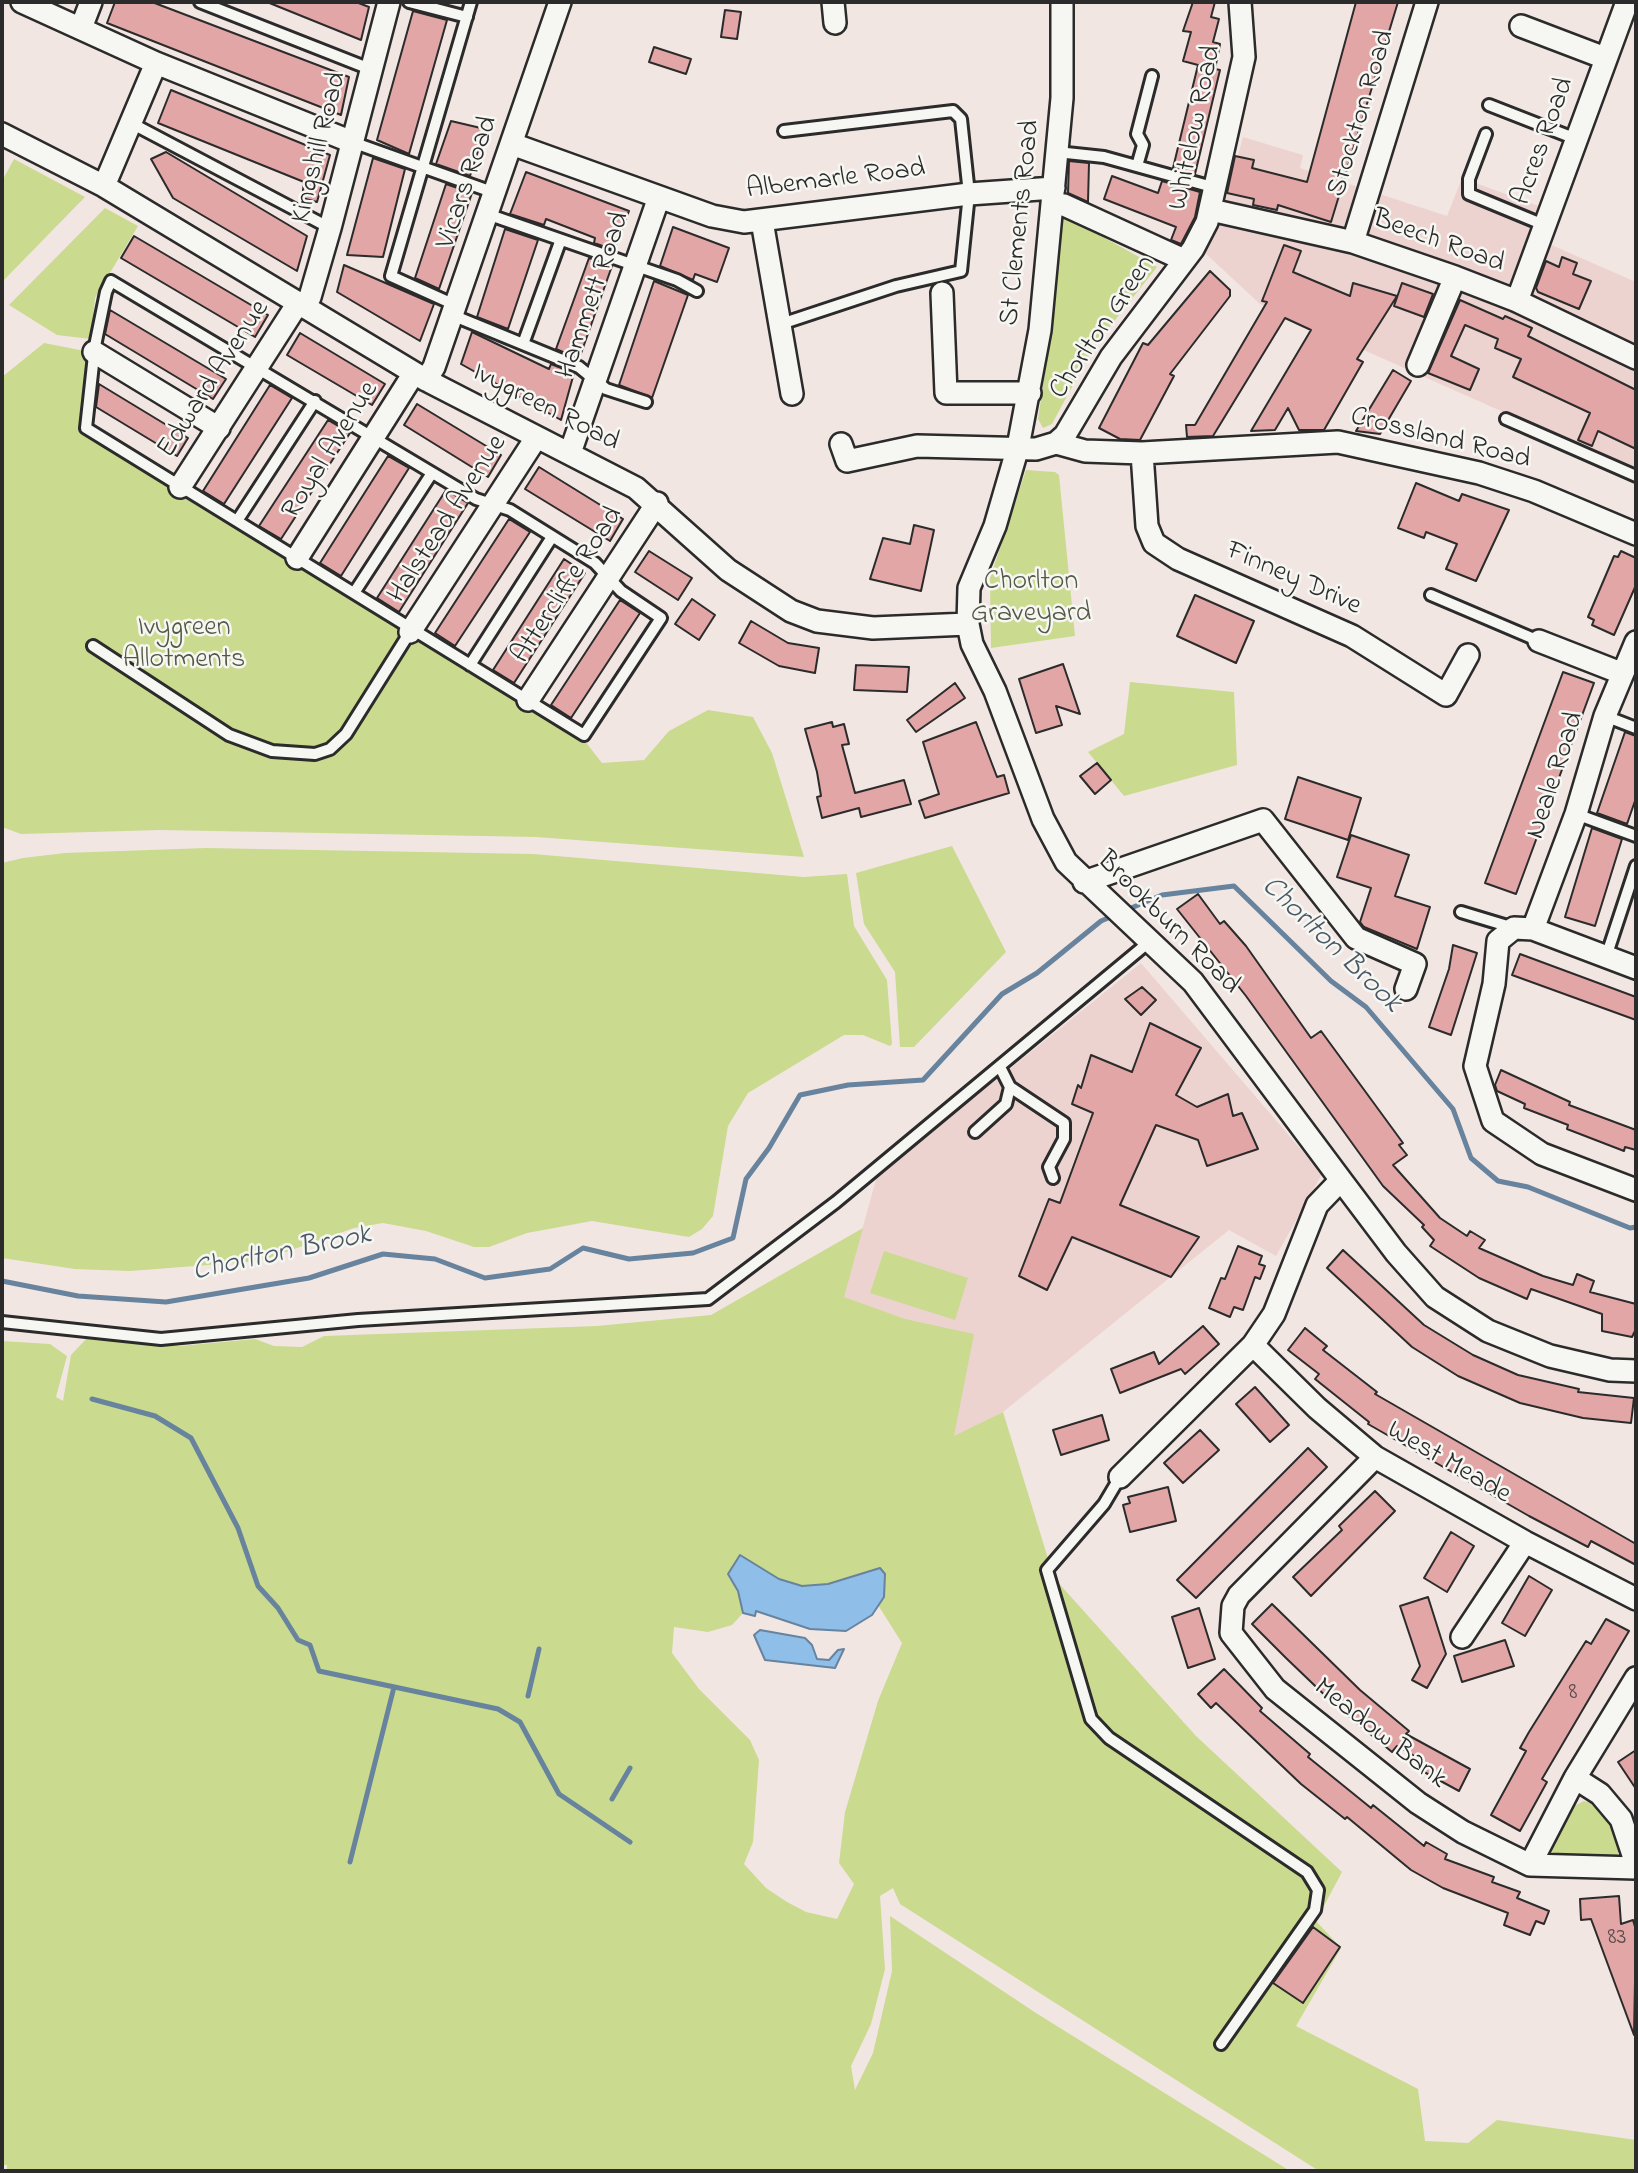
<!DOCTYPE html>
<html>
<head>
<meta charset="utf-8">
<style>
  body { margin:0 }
  #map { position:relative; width:1638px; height:2173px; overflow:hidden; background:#f2e6e3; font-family:"Indie Flower",sans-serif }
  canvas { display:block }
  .frame { position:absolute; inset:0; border:4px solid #2b2b2b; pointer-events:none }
</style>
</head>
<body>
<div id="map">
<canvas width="1638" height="2173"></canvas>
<div class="frame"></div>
</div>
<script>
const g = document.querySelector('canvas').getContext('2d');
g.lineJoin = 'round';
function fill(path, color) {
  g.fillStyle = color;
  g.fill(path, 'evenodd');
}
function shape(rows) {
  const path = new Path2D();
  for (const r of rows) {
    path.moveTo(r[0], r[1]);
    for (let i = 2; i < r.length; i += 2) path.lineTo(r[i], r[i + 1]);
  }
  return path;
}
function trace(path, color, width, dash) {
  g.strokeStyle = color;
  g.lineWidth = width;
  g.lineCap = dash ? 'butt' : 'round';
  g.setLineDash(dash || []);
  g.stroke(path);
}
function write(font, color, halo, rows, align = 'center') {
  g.font = font + ' "Indie Flower",sans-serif';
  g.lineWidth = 5;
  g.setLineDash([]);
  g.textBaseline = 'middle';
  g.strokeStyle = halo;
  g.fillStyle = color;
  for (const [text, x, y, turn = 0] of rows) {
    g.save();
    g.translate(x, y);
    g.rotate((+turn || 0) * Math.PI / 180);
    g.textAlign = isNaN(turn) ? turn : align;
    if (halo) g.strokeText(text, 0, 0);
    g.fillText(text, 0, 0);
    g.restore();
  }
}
fill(shape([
  [1243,137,1303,155,1300,168,1447,216,1462,178,1558,213,1547,243,1636,282,1636,471,1260,304,1205,253,1225,201],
  [1141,963,1322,1174,1276,1256,1229,1230,1003,1412,873,1478,802,1445,877,1176]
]), '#edd3d0');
fill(shape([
  [14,159,85,197,2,282,2,181],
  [105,208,138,226,95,298,91,339,57,335,9,305],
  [1067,217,1157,267,1093,348,1052,424,1043,428,1038,419,1051,333,1061,220],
  [44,343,90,352,82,432,584,740,602,763,644,760,669,731,708,710,753,717,772,753,804,857,536,837,160,830,21,834,2,827,2,377],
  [1026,470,1055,472,1059,475,1075,636,991,648,990,578],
  [1130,682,1234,692,1237,765,1124,796,1088,752,1124,734],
  [952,846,1006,952,914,1047,900,1047,895,972,864,924,856,873],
  [206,848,533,854,804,877,847,874,854,926,887,980,892,1044,890,1046,863,1035,844,1035,748,1093,728,1126,713,1216,702,1229,689,1237,592,1221,527,1233,489,1247,474,1247,426,1231,383,1223,354,1228,260,1261,130,1271,75,1269,2,1258,2,863,23,858,65,853],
  [863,1228,844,1297,905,1319,974,1334,954,1436,1003,1412,1054,1578,1196,1736,1342,1872,1316,1921,1341,1948,1296,2026,1418,2089,1425,2141,1468,2143,1497,2120,1636,2140,1636,2171,1319,2171,900,1904,893,1888,880,1896,885,1969,871,2024,851,2066,855,2090,873,2053,892,1971,890,1916,1036,2013,1290,2171,7,2171,7,2165,2,2165,2,1341,50,1344,67,1356,56,1397,63,1401,71,1355,88,1337,180,1346,255,1339,274,1346,302,1347,324,1336,597,1326,711,1315],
  [740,1555,779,1579,802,1586,828,1584,879,1568,884,1597,878,1605,902,1643,878,1701,845,1812,839,1863,854,1884,837,1919,806,1912,787,1902,766,1888,744,1864,753,1842,759,1760,750,1740,699,1689,672,1653,674,1627,708,1632,732,1625,743,1613,738,1591,728,1574],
  [884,1251,968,1278,955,1320,870,1293],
  [1584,1801,1602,1807,1613,1823,1620,1847,1617,1856,1608,1860,1562,1858,1553,1854,1550,1844,1553,1834,1574,1806]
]), '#cada8f');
const water = shape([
  [740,1555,779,1579,802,1586,828,1584,880,1568,885,1574,884,1597,872,1615,846,1631,810,1629,756,1611,755,1616,743,1613,738,1591,728,1574,740,1555],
  [760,1630,805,1638,812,1645,817,1659,829,1660,838,1650,844,1649,835,1668,765,1660,754,1635,760,1630]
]);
fill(water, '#8fbee9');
trace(water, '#67839d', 2);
trace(shape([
  [1124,911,1162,895,1234,886,1331,981,1366,1007,1453,1109,1471,1158,1498,1181,1528,1187,1630,1228,1636,1227],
  [2,1281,78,1296,166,1302,309,1278,383,1254,435,1259,485,1278,550,1269,583,1248,629,1259,693,1253,733,1238,746,1179,769,1148,800,1095,848,1085,923,1080,1002,994,1037,973,1101,921,1115,915],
  [92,1399,155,1416,191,1438,238,1528,258,1586,278,1608,298,1640,310,1645,319,1671,498,1709,520,1722,559,1794,630,1842],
  [528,1696,539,1649],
  [612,1799,630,1768],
  [350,1862,394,1687]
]), '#67839d', 5);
const building = shape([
  [115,2,152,2,349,77,341,115,107,23,115,2],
  [267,2,356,2,369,7,361,40,267,2],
  [1193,2,1215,2,1211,17,1219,19,1213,42,1220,44,1215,69,1220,70,1195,174,1173,168,1198,65,1183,61,1191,32,1183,31,1193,2],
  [1356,2,1398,2,1331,222,1278,205,1277,210,1253,205,1254,199,1227,193,1235,156,1254,160,1252,168,1307,182,1356,2],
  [725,10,741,12,737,39,721,37,725,10],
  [413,11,447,20,409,154,377,140,413,11],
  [654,47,691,59,686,74,649,62,654,47],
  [171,90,330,155,317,202,302,198,304,182,158,123,171,90],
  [451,121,485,129,470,176,436,164,451,121],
  [166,152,307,236,297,271,173,198,151,159,166,152],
  [373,158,405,169,383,257,347,255,373,158],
  [1069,161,1089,163,1088,202,1068,193,1069,161],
  [526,172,629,211,614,250,594,243,595,238,546,219,544,225,510,214,526,172],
  [1112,176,1158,193,1162,181,1200,192,1195,217,1181,244,1171,240,1176,227,1104,199,1112,176],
  [446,184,472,193,439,289,415,278,446,184],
  [673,227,729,248,717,282,695,274,693,280,660,266,673,227],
  [505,229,538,240,508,329,477,317,505,229],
  [134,236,268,315,255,337,121,258,134,236],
  [1284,245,1301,251,1293,272,1350,296,1353,283,1397,296,1357,359,1363,362,1324,430,1299,430,1288,408,1275,430,1251,431,1311,330,1285,318,1213,436,1187,437,1186,425,1195,425,1267,302,1262,301,1284,245],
  [1562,257,1577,263,1573,274,1591,281,1579,309,1538,292,1536,288,1546,261,1559,267,1562,257],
  [589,258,612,266,579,359,556,349,589,258],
  [344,265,434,304,420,341,337,292,344,265],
  [1210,271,1230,290,1230,296,1170,374,1174,376,1140,440,1120,439,1099,428,1143,343,1148,345,1210,271],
  [654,281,688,295,652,398,619,385,654,281],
  [1402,283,1433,294,1424,317,1394,306,1402,283],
  [1460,300,1503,319,1505,316,1532,328,1528,336,1636,390,1636,449,1598,431,1592,446,1578,440,1590,413,1513,377,1521,359,1495,348,1498,339,1465,325,1451,356,1479,369,1470,390,1428,373,1460,300],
  [110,310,226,379,213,399,105,334,110,310],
  [472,332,549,369,551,364,574,373,561,420,461,364,472,332],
  [300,333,385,384,372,405,287,355,300,333],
  [1393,370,1411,381,1380,434,1356,431,1393,370],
  [99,384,188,438,177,456,96,407,99,384],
  [270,385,292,398,224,504,203,491,270,385],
  [417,404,501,455,488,477,404,425,417,404],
  [328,420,350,433,281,539,259,526,328,420],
  [388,456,409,468,341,576,320,563,388,456],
  [539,467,623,519,610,541,525,489,539,467],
  [1416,483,1459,501,1462,494,1509,510,1476,581,1446,569,1457,544,1426,532,1424,538,1398,528,1416,483],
  [446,490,468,503,399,612,377,598,446,490],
  [509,519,530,532,455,646,435,633,509,519],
  [914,525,934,530,921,591,870,579,883,538,910,544,914,525],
  [649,551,692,578,678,600,635,572,649,551],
  [1621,551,1636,558,1636,585,1614,635,1592,625,1594,620,1588,617,1614,556,1618,557,1621,551],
  [564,559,585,573,514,683,493,670,564,559],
  [1195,595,1254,621,1236,663,1177,636,1195,595],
  [692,599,715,615,699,640,675,624,692,599],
  [620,600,640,613,571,718,551,705,620,600],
  [751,621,788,643,819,648,815,673,779,666,739,643,751,621],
  [1063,664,1080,714,1056,706,1062,725,1036,733,1019,679,1063,664],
  [856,665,909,667,907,692,854,690,856,665],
  [1563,672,1594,683,1516,894,1485,883,1563,672],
  [955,683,965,698,916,732,907,720,955,683],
  [832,722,833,727,844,724,849,744,842,745,855,793,904,780,911,804,861,817,859,808,822,818,817,797,821,796,817,772,805,729,832,722],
  [976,722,997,777,1004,775,1009,793,925,818,919,801,939,794,923,742,976,722],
  [1625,732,1636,736,1636,798,1627,824,1597,813,1625,732],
  [1097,763,1111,780,1095,794,1080,776,1097,763],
  [1298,777,1361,798,1348,840,1285,819,1298,777],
  [1592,828,1622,839,1595,926,1565,917,1592,828],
  [1351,835,1409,855,1395,896,1430,907,1417,949,1364,927,1360,922,1371,888,1337,877,1351,835],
  [1198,894,1220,924,1224,921,1246,946,1311,1038,1321,1031,1403,1143,1399,1145,1407,1155,1393,1165,1440,1218,1467,1236,1470,1231,1485,1240,1479,1248,1543,1276,1573,1285,1577,1274,1594,1281,1590,1292,1636,1304,1636,1329,1632,1337,1602,1331,1602,1314,1531,1289,1527,1299,1479,1278,1430,1246,1434,1240,1422,1227,1424,1225,1383,1186,1246,996,1177,909,1198,894],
  [1453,945,1477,953,1451,1035,1429,1027,1449,969,1453,945],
  [1520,954,1636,997,1636,1020,1512,975,1520,954],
  [1142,987,1156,1000,1141,1015,1125,999,1142,987],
  [1150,1023,1201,1048,1176,1095,1197,1107,1228,1094,1233,1116,1242,1113,1258,1149,1207,1166,1198,1140,1156,1125,1120,1205,1199,1237,1171,1277,1072,1237,1047,1290,1019,1276,1049,1199,1060,1203,1093,1113,1072,1104,1078,1085,1081,1088,1091,1055,1132,1072,1150,1023],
  [1501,1070,1570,1102,1569,1105,1636,1130,1636,1150,1625,1147,1624,1151,1567,1129,1568,1125,1524,1108,1525,1104,1497,1091,1495,1085,1501,1070],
  [1238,1246,1262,1256,1259,1264,1265,1266,1260,1279,1255,1277,1243,1310,1234,1307,1230,1317,1209,1308,1221,1278,1225,1279,1238,1246],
  [1343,1250,1424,1325,1473,1355,1518,1375,1579,1389,1578,1392,1634,1398,1631,1423,1583,1418,1520,1403,1458,1376,1412,1347,1327,1268,1343,1250],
  [1203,1326,1219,1344,1185,1374,1181,1369,1120,1393,1111,1369,1154,1352,1159,1364,1203,1326],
  [1305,1328,1327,1346,1323,1350,1377,1392,1375,1394,1636,1544,1636,1565,1591,1541,1588,1547,1529,1516,1368,1424,1369,1422,1315,1379,1319,1374,1288,1350,1305,1328],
  [1255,1387,1289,1425,1270,1442,1236,1404,1255,1387],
  [1102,1415,1109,1440,1061,1455,1053,1430,1102,1415],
  [1200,1430,1219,1450,1183,1483,1164,1463,1200,1430],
  [1308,1448,1327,1467,1196,1598,1177,1580,1308,1448],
  [1168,1487,1176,1521,1130,1532,1123,1505,1130,1503,1128,1497,1168,1487],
  [1375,1491,1395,1511,1311,1596,1293,1577,1342,1530,1339,1526,1375,1491],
  [1451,1532,1474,1546,1447,1592,1424,1578,1451,1532],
  [1529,1576,1552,1590,1525,1636,1502,1623,1529,1576],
  [1428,1597,1446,1654,1427,1688,1412,1680,1420,1666,1400,1606,1428,1597],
  [1272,1604,1360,1690,1409,1731,1406,1734,1470,1769,1459,1791,1415,1767,1420,1759,1397,1746,1392,1752,1334,1704,1286,1658,1252,1624,1272,1604],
  [1199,1608,1215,1659,1188,1668,1172,1617,1199,1608],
  [1606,1619,1629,1631,1542,1779,1547,1782,1520,1831,1491,1815,1526,1751,1520,1748,1529,1732,1586,1641,1591,1644,1606,1619],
  [1505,1640,1514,1666,1462,1682,1454,1656,1505,1640],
  [1224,1669,1262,1708,1260,1711,1310,1754,1308,1757,1371,1808,1373,1805,1424,1846,1426,1842,1447,1854,1445,1859,1494,1877,1492,1882,1520,1892,1517,1898,1549,1911,1544,1924,1536,1921,1530,1935,1504,1925,1508,1913,1443,1888,1411,1870,1347,1817,1345,1819,1301,1784,1216,1703,1211,1708,1198,1694,1224,1669],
  [1636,1750,1636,1789,1618,1762,1636,1750],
  [1619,1896,1621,1924,1633,1920,1636,1930,1634,2035,1591,1919,1581,1920,1580,1899,1619,1896],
  [1313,1927,1340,1947,1303,2003,1273,1983,1313,1927]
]);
fill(building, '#e1a6a5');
trace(building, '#2b2b2b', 2);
const lane = shape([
  [200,2,370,69],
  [409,2,467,17],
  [1489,105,1576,139],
  [131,123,330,228],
  [1486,134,1469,179,1469,194,1544,225],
  [352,142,495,193],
  [1057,152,1104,157,1216,188],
  [1137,166,1143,145,1137,134,1152,76],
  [487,214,677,280,697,291],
  [111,281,476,499,510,510,595,563,621,591,661,618,584,735,86,428,95,346,106,292,111,281],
  [455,305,391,276,471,2],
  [452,315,579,367,606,389,646,402],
  [781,324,896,286,961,271,969,194,961,119,953,111,784,131],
  [523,344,560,242],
  [1506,419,1636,476],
  [237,521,315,401],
  [354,593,432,473],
  [1431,595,1539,641],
  [93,646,229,735,272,751,315,754,330,749,346,734,410,632],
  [470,665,552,537],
  [1605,716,1636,728],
  [1576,814,1636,836],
  [1461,912,1514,928],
  [1606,957,1636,866],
  [1000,1067,1010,1087,1064,1123,1064,1139,1049,1167,1053,1178],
  [975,1132,1006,1104,1010,1087],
  [2,1322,161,1339,358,1320,708,1299,836,1202,1149,942],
  [1120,1477,1104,1504,1047,1570,1091,1719,1109,1738,1307,1872,1318,1890,1315,1910,1221,2044]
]);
const street = shape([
  [22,2,156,63,352,142],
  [833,2,835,23],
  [1062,2,1062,98,1040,330,1018,447,995,526,969,588,968,624,972,644,995,691,1043,819,1066,862,1193,982,1341,1180,1317,1205,1274,1314,1253,1345,1120,1477],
  [1521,26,1605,58],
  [81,28,91,2],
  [2,134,104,186,426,380,636,488,728,570,791,611,817,621,873,628,968,624],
  [512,144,712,216,744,222,969,194,1054,188],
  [104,186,156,63],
  [1052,204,1064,205,1184,260],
  [1211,210,1353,242,1455,277,1517,301,1636,358],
  [762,221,792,394],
  [1353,242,1427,2],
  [942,293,946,393,1030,393],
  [1517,301,1627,2],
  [304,307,310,297,330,228,389,2],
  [94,352,219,428],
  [1418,365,1455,277],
  [426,380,434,367,560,2],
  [1056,443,1085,451,1142,453,1338,442,1479,473,1534,491,1636,534],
  [841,444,847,461,917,446,1036,449,1056,443,1065,435,1111,357,1193,249,1207,222,1244,57,1240,2],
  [570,453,659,197],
  [1142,453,1147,526,1154,543,1178,559,1352,636,1446,695,1468,655],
  [180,487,298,303],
  [297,558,414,373],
  [410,632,536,438],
  [1539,641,1621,673],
  [528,700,657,503],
  [1084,882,1263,820,1356,938,1415,964,1406,989],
  [1533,929,1576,814,1605,716,1636,642],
  [1636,968,1533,929,1514,928,1498,941,1494,984,1475,1066,1493,1121,1542,1154,1636,1190],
  [1341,1180,1396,1253,1435,1297,1488,1331,1550,1356,1610,1370,1636,1371],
  [1253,1345,1317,1408,1375,1457,1525,1542,1636,1599],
  [1375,1457,1239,1595,1233,1606,1231,1633,1275,1689,1418,1803,1463,1832,1530,1865,1575,1778,1636,1678],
  [1462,1637,1525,1542],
  [1575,1778,1600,1794,1621,1819,1636,1864],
  [1530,1865,1636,1868]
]);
trace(lane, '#2b2b2b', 16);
trace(street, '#2b2b2b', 26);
trace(lane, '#f6f6f2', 10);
trace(street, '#f6f6f2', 21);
write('24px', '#584a4a', null, [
  ["8",1573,1694],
  ["83",1617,1939]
]);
write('28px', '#2b2b2b', '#f6f6f2', [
  ["Stockton Road",1363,114,-73],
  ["Whitelow Road",1197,128,-78],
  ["Acres Road",1545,142,-70],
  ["Kingshill Road",321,148,-76],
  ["Albemarle Road",836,181,-7],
  ["Vicars Road",469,183,-71],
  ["St Clements Road",1022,223,-84],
  ["Beech Road",1438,243,20],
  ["Hammett Road",595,296,-71],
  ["Chorlton Green",1104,328,-56],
  ["Edward Avenue",215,380,-57],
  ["Ivygreen Road",545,409,27],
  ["Crossland Road",1440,440,14],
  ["Royal Avenue",332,451,-58],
  ["Halstead Avenue",449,520,-57],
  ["Finney Drive",1293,580,24],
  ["Attercliffe Road",569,586,-57],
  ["Neale Road",1557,776,-72],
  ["Brookburn Road",1167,924,45],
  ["West Meade",1448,1464,30],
  ["Meadow Bank",1379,1735,38]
]);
write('28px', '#535744', '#f6f6f2', [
  ["Chorlton",1031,583],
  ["Graveyard",1031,615],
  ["Ivygreen",184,629],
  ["Allotments",184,661]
]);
write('italic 30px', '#495764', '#f6f6f2', [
  ["Chorlton Brook",1330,946,44],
  ["Chorlton Brook",282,1255,-12]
]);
</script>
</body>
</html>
